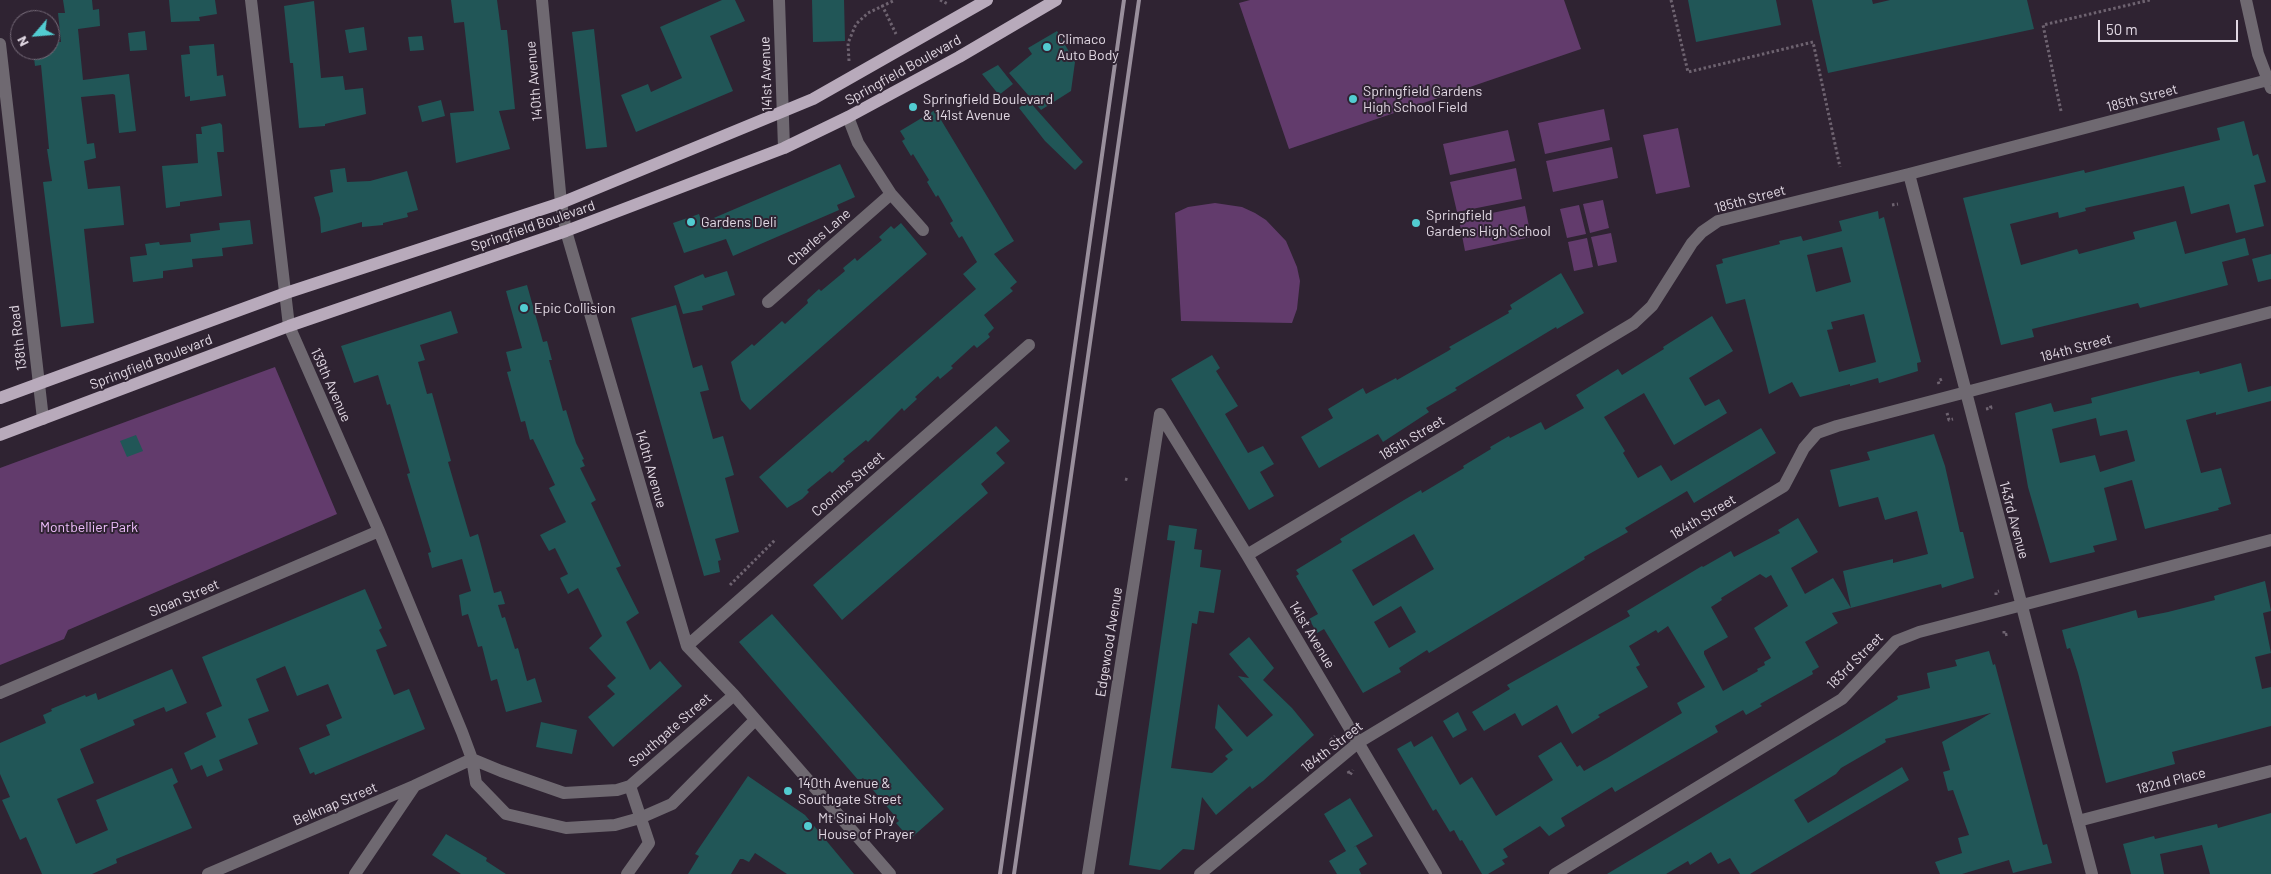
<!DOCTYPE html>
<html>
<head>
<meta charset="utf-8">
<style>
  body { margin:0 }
  #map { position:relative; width:2271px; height:874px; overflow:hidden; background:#2f2332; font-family:Barlow,sans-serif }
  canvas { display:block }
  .north { position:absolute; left:10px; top:10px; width:50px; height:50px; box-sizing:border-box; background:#2f2332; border:1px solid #766b79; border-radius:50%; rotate:243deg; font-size:14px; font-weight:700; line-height:20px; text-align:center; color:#e1d8e3 }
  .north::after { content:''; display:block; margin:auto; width:18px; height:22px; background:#52ccd1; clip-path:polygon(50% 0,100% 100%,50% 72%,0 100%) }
  .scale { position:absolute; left:2098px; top:20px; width:140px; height:22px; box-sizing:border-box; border:2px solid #e1d8e3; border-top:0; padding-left:6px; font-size:15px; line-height:18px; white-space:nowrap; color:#e1d8e3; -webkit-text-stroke:4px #2f2332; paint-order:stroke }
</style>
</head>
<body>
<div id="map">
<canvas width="2271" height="874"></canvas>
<div class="north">N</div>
<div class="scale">50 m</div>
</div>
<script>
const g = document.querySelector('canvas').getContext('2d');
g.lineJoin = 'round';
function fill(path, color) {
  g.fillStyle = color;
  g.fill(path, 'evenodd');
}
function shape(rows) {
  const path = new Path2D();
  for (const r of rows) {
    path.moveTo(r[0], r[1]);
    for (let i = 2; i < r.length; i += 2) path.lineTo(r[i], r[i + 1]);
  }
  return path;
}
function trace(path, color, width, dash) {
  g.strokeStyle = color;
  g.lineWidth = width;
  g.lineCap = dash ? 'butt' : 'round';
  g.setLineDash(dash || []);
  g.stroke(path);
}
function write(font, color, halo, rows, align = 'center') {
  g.font = font + ' Barlow,sans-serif';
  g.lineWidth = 4;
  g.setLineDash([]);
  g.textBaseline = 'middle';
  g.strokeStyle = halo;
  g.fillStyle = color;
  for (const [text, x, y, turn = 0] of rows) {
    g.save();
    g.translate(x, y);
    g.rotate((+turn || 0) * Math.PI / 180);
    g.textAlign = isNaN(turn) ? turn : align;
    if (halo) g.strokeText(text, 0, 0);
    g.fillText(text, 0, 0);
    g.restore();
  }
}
fill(shape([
  [1250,0,1564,0,1581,49,1289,149,1239,3],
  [1604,109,1610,140,1545,154,1538,123],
  [1678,128,1690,187,1656,194,1643,135],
  [1508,130,1515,161,1450,175,1443,144],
  [1612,147,1618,178,1553,192,1546,161],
  [1516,168,1522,199,1457,212,1450,182],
  [1603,200,1609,228,1590,233,1583,204],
  [1215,203,1242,207,1255,213,1266,220,1286,241,1297,267,1300,281,1297,309,1292,323,1181,321,1175,213,1188,207],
  [1579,205,1586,234,1567,238,1560,209],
  [1525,206,1531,237,1465,251,1459,220],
  [1611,233,1617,262,1598,266,1591,237],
  [1587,238,1593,267,1574,271,1568,242],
  [275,367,337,514,68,630,64,639,0,665,0,468]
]), '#623b6c');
fill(shape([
  [63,0,92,0,93,10,99,9,100,26,78,29,83,80,129,74,136,131,119,133,115,95,113,94,81,97,87,144,94,143,96,158,84,161,88,189,120,186,124,225,84,229,94,323,61,327,43,182,52,181,47,149,49,149,41,65,35,66,33,50,50,50,50,46,54,46,54,42,61,42,58,13,65,13],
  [169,0,215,0,217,14,199,17,200,21,171,22],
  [451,0,497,0,501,30,507,30,515,109,499,111,510,149,456,163,450,113,474,111,464,22,454,23],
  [722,0,735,0,745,21,710,36,733,91,636,132,621,95,648,84,651,92,682,78,660,27],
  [812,0,844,0,845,41,813,42],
  [1688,0,1776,0,1781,25,1696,42],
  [1812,0,1872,0,1873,4,1890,0,2027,0,2034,29,1828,73],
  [314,1,321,78,343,76,345,90,363,88,366,114,325,124,325,126,299,128,293,63,290,63,284,6],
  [364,27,367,50,349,53,345,30],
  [594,29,607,147,586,149,572,32],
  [145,31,147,50,130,51,128,33],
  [1057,31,1075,62,1071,91,1041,110,1009,73,1032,54,1028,48],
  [422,36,424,50,410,51,408,37],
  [214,44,217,76,223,75,226,96,190,101,190,96,185,97,181,55,190,54,189,46],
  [998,65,1013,84,999,95,982,74],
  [441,100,445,116,422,122,418,106],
  [1028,100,1083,162,1075,170,1045,141,1019,108],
  [935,110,1014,241,994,254,1017,282,1010,288,1013,291,984,315,994,328,988,334,990,337,977,348,974,345,951,366,953,368,940,379,938,376,915,397,917,399,904,411,902,408,868,442,866,440,843,459,845,461,832,473,830,471,807,490,809,492,802,499,787,508,759,477,976,289,963,274,977,262,962,236,959,238,950,223,953,221,938,195,936,197,927,182,929,180,913,154,911,156,902,141,905,139,900,131],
  [2244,121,2253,156,2258,154,2266,182,2254,185,2264,226,2236,233,2229,204,2191,214,2184,186,2085,208,2086,211,2059,218,2058,212,2010,224,2021,265,2077,249,2079,254,2135,239,2133,232,2176,221,2185,254,2245,238,2249,255,2222,262,2228,285,2140,308,2138,303,2032,329,2034,337,2001,345,1963,198,2084,170,2085,173,2220,140,2217,128],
  [220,123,222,125,224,152,217,152,222,196,180,202,180,206,166,208,162,166,198,163,196,134,202,134,201,127],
  [840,164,855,197,837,205,839,210,733,256,726,239,684,253,673,223,699,214,702,223],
  [345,168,347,182,370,181,407,171,418,210,407,213,408,217,383,223,383,225,362,227,362,222,321,233,320,218,314,197,333,192,330,170],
  [1878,211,1879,219,1884,217,1889,237,1921,362,1917,363,1918,371,1879,383,1878,378,1850,386,1850,384,1800,397,1792,382,1769,394,1745,299,1726,304,1716,265,1723,263,1722,259,1780,244,1779,241,1801,236,1803,241,1842,231,1839,221],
  [1842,247,1851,282,1816,292,1807,255],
  [1864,314,1876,362,1839,372,1827,330,1833,329,1831,322],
  [250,220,253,244,222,248,223,256,192,259,193,267,163,271,163,278,133,282,130,257,147,255,145,244,159,242,160,245,191,242,190,234,220,230,219,223],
  [901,223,927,254,750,410,741,400,731,362,752,344,754,346,782,321,785,324,808,303,807,300,819,289,821,291,845,271,843,268,855,258,857,261,882,240,879,237,891,226,894,229],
  [2271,254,2271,279,2258,282,2252,259],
  [727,271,735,295,702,306,703,310,683,314,674,286,703,274,705,278],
  [1561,273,1584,313,1557,329,1556,327,1455,388,1457,390,1426,408,1429,412,1383,442,1378,434,1319,468,1301,437,1333,418,1328,409,1363,388,1366,394,1396,378,1397,380,1448,351,1451,349,1449,347,1509,313,1508,311,1512,309,1510,305],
  [527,285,543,342,547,341,552,360,549,360,563,411,566,410,576,443,584,459,582,460,585,466,580,468,596,500,591,503,621,566,616,568,639,613,626,622,650,670,660,661,682,686,613,747,588,717,615,694,607,686,616,678,589,648,602,636,578,588,568,594,560,578,568,574,555,548,549,551,540,535,566,522,549,488,555,485,533,439,530,440,525,421,521,422,507,372,511,371,506,352,522,348,506,291],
  [676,305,693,368,702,365,709,390,700,392,713,439,723,436,734,475,725,478,739,532,715,539,721,560,718,561,720,572,704,576,631,318],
  [451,311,458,333,420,345,425,360,418,362,427,394,432,393,451,461,448,462,470,537,478,534,494,593,501,591,505,604,498,605,502,618,505,617,515,649,518,648,527,681,535,678,542,702,506,712,497,679,491,681,482,646,478,647,468,614,462,616,459,595,471,591,462,559,432,568,428,553,431,552,407,474,410,473,390,404,387,405,378,375,354,383,341,346],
  [1712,316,1733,351,1689,378,1705,406,1719,399,1727,413,1674,445,1644,393,1604,417,1625,451,1623,453,1638,478,1661,465,1671,481,1761,428,1776,453,1694,503,1687,491,1625,528,1628,532,1584,557,1585,559,1429,653,1427,650,1399,668,1401,672,1363,693,1324,629,1317,633,1309,619,1318,614,1296,576,1299,574,1296,570,1342,542,1340,539,1404,500,1421,490,1422,493,1464,468,1463,466,1491,449,1490,447,1509,436,1510,438,1541,422,1545,430,1584,408,1576,395,1618,369,1622,375,1664,349,1663,347],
  [1414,534,1434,569,1373,606,1352,570],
  [1401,606,1416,632,1389,648,1374,622],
  [1212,355,1220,368,1216,371,1238,406,1225,414,1248,453,1263,446,1274,464,1260,472,1274,496,1249,510,1171,379],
  [2241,363,2248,392,2271,386,2271,401,2216,415,2216,412,2186,420,2201,473,2221,468,2231,504,2218,508,2219,510,2145,529,2132,480,2104,488,2117,540,2093,546,2095,552,2050,563,2028,487,2015,413,2051,403,2054,412,2092,403,2091,398,2173,377,2199,371,2200,374],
  [2096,418,2100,436,2127,430,2135,461,2100,472,2095,455,2060,463,2052,429],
  [996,426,1010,441,996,453,1005,463,981,484,988,493,842,620,813,585],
  [1934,434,1945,466,1960,532,1963,532,1974,578,1942,588,1941,584,1832,613,1838,623,1805,642,1819,667,1812,671,1813,674,1760,704,1762,706,1746,715,1743,710,1715,726,1718,732,1615,792,1612,787,1561,818,1565,826,1549,836,1540,826,1503,849,1508,857,1502,860,1505,864,1488,874,1482,874,1462,840,1460,841,1454,830,1450,832,1436,809,1433,811,1397,749,1411,741,1414,747,1432,736,1460,785,1472,777,1496,816,1553,780,1538,756,1561,742,1577,767,1580,765,1584,771,1609,757,1682,713,1677,703,1705,687,1668,626,1658,633,1656,630,1629,646,1640,665,1636,667,1648,687,1598,715,1600,717,1572,734,1557,705,1522,726,1515,713,1484,731,1472,712,1510,689,1507,685,1630,616,1627,611,1702,566,1703,567,1731,551,1734,557,1780,533,1778,530,1798,518,1818,552,1791,568,1805,594,1833,578,1851,608,1843,571,1893,559,1893,563,1928,554,1917,511,1885,520,1878,497,1839,507,1830,470,1870,460,1867,452],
  [1760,574,1766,578,1771,575,1788,606,1754,628,1771,658,1764,662,1765,665,1757,669,1758,671,1723,691,1704,654,1704,651,1728,637,1711,607,1722,600,1721,598],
  [136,435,143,451,127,457,120,441],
  [1169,525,1197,529,1194,549,1202,550,1200,567,1221,570,1214,613,1199,611,1197,624,1192,623,1171,768,1212,773,1228,759,1225,756,1233,750,1215,728,1218,704,1247,737,1273,715,1238,676,1249,678,1229,654,1249,637,1274,668,1263,680,1292,708,1314,735,1263,781,1252,789,1250,786,1216,815,1202,797,1194,850,1183,849,1160,870,1129,865,1175,541,1167,540],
  [2265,581,2271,611,2263,613,2271,653,2255,657,2262,689,2271,687,2271,726,2172,752,2175,764,2106,783,2078,673,2070,648,2067,649,2062,630,2136,610,2138,618,2168,612,2215,600,2214,596],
  [365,589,382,628,379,630,387,646,376,650,394,695,409,689,425,729,315,775,314,772,310,774,299,748,330,735,326,725,342,718,328,684,297,696,285,666,256,679,269,711,248,719,258,744,219,760,223,770,207,777,202,765,191,770,184,753,216,737,206,713,222,706,202,657],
  [772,614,944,809,910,839,896,823,899,821,863,778,859,781,739,642],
  [1989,651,1993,665,1995,664,2043,845,2047,844,2052,863,2013,873,2009,860,1962,874,1940,874,1935,862,1962,853,1958,838,1969,835,1953,790,1948,791,1943,772,1950,770,1942,742,1991,713,1885,739,1886,742,1841,768,1836,774,1794,800,1808,823,1902,767,1909,780,1750,874,1740,874,1730,858,1718,864,1711,852,1690,865,1688,861,1666,874,1607,874,1840,735,1898,699,1897,696,1930,688,1927,673,1957,666,1955,660],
  [172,669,187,703,166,712,164,707,133,720,135,725,80,749,94,783,57,799,76,844,108,830,96,800,172,768,178,782,173,785,192,828,116,859,117,863,92,874,42,874,26,837,20,840,2,800,10,797,0,774,0,743,46,723,43,715,52,711,51,709,85,695,86,697,96,693,98,700],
  [1458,712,1467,730,1453,738,1443,721],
  [541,722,577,730,572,754,536,747],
  [748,776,805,815,854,874,787,874,755,853,749,862,743,859,740,859,731,874,688,874,699,856,695,854],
  [1350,798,1373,836,1352,848,1356,846,1367,864,1359,869,1361,874,1337,874,1329,861,1346,851,1324,814],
  [2271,813,2271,874,2210,874,2202,845,2160,854,2164,874,2131,874,2123,844,2154,836,2155,839,2217,824,2218,828],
  [446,834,487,858,486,861,506,874,461,874,432,855]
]), '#215657');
trace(shape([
  [940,0,948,4],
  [1671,0,1688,72,1813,42,1840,167],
  [882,5,896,34],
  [849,61,848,43,856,24,868,13,895,0],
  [2061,111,2043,25,2150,0],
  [1892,205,1898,204],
  [1939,384,1938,381,1942,379],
  [1986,409,1991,408,1990,404],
  [1947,413,1949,420,1953,419],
  [1125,479,1129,480],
  [730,585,776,539],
  [1996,595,1996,592,1999,591],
  [2004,631,2004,635,2009,634],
  [1332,745,1331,740,1335,736],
  [1348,771,1350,775,1353,770]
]), '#6e6370', 3, [2.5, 2.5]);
trace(shape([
  [251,0,289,326,379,531,462,732,472,759,476,783,506,814,566,828,615,825,640,818,672,804,755,720],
  [542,0,561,203,566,231,687,646,734,695,890,874],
  [779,0,784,148],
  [2246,0,2258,54,2271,88],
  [0,44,43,419],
  [848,117,858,143,891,194,923,230],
  [1909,174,2092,874],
  [768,302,891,194],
  [1160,414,1247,555,1436,874],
  [1247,555,1634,323,1652,306,1692,243,1702,232,1718,221,1909,174,2268,80],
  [687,646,1029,345],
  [0,693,379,531],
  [472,759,501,771,564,793,617,790,630,786,734,695],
  [2078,821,2271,771],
  [208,874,414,786,472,759],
  [355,874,414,787],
  [627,874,649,843,630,786],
  [1088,874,1160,414],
  [1200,874,1359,742,1784,486,1804,448,1817,433,1837,426,2271,312],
  [1555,874,1842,699,1896,641,1919,632,2271,540]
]), '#6f6971', 12);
trace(shape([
  [0,398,286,293,561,203,813,99,987,0],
  [0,435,289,326,566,231,784,148,848,117,959,57,1056,0]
]), '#b8aabb', 12);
trace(shape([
  [1000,874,1124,0],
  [1014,874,1139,0]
]), '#998f9c', 4);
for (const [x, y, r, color] of [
  [1047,47,5,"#52ccd1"],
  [1353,99,5,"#52ccd1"],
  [913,107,5,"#52ccd1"],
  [691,222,5,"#52ccd1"],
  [1416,223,5,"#52ccd1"],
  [524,308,5,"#52ccd1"],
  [788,791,5,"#52ccd1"],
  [808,826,5,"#52ccd1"]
]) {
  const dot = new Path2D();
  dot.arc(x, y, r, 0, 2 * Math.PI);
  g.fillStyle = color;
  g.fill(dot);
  trace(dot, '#2f2332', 2);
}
write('14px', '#e1d8e3', '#2f2332', [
  ["Climaco",1057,39],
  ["Auto Body",1057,55],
  ["Springfield Gardens",1363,91],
  ["High School Field",1363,107],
  ["Springfield Boulevard",923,99],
  ["& 141st Avenue",923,115],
  ["Springfield",1426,215],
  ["Gardens High School",1426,231],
  ["Gardens Deli",701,222],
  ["Epic Collision",534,308],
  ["140th Avenue &",798,783],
  ["Southgate Street",798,799],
  ["Mt Sinai Holy",818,818],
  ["House of Prayer",818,834]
], 'left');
write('14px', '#e1d8e3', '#2f2332', [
  ["Springfield Boulevard",903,70,-29],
  ["141st Avenue",766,74,-92],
  ["140th Avenue",534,81,-95],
  ["185th Street",2142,98,-15],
  ["185th Street",1750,199,-15],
  ["Springfield Boulevard",533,226,-19],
  ["Charles Lane",819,237,-41],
  ["138th Road",18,338,-97],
  ["184th Street",2076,348,-15],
  ["Springfield Boulevard",151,362,-21],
  ["139th Avenue",331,385,66],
  ["185th Street",1412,438,-31],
  ["140th Avenue",651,469,74],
  ["Coombs Street",848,484,-41],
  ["184th Street",1703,517,-31],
  ["143rd Avenue",2014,520,75],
  ["Sloan Street",184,598,-23],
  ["141st Avenue",1312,635,59],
  ["Edgewood Avenue",1109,642,-81],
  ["183rd Street",1855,661,-45],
  ["Southgate Street",670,730,-41],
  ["184th Street",1332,747,-38],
  ["182nd Place",2171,781,-14],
  ["Belknap Street",335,804,-23]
]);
write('14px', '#efbffc', '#2f2332', [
  ["Montbellier Park",89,527]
]);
</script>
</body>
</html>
